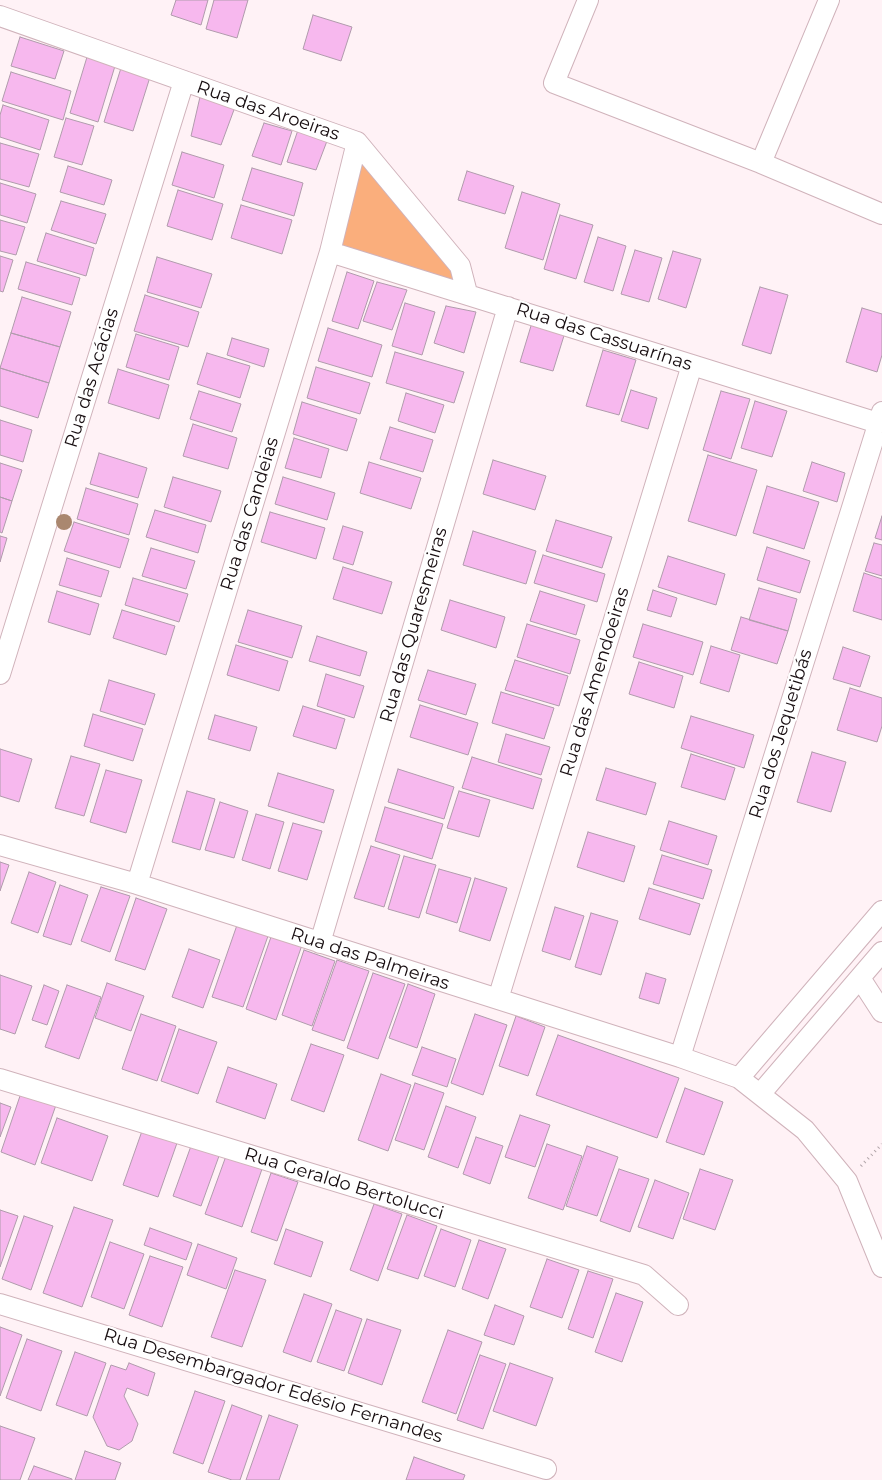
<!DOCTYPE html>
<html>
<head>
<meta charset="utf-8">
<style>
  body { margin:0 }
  canvas { display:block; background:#fff2f6 }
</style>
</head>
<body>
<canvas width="882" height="1480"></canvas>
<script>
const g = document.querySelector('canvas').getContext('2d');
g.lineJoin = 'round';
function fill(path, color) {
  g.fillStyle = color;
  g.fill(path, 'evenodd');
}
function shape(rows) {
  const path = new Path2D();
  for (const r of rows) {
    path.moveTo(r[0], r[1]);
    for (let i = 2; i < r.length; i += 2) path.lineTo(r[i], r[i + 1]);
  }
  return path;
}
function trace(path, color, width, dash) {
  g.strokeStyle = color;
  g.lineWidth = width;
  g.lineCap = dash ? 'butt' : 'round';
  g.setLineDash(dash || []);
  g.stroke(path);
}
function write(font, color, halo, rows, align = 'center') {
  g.font = font + ' Montserrat,sans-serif';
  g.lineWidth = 4.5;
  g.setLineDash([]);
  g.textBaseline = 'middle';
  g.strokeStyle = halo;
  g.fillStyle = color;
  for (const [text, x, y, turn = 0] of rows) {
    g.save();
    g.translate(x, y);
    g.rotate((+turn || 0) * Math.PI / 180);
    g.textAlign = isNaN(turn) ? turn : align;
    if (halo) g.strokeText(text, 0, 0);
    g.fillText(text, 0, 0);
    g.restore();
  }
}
fill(shape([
  [360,157,453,267,457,283,341,245]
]), '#faae7c');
const building = shape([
  [176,0,208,0,201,25,171,15,176,0],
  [214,0,248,0,237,38,206,29,214,0],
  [313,15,352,27,341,61,303,49,313,15],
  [20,37,64,51,55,79,11,66,20,37],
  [87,57,115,66,98,122,70,113,87,57],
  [121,68,150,77,133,131,104,122,121,68],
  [11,72,71,91,63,120,2,101,11,72],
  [200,97,235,107,221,145,191,136,200,97],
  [3,105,49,120,40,150,0,137,0,115,3,105],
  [66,118,94,126,82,165,54,157,66,118],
  [264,123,292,131,281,165,252,156,264,123],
  [298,130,327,141,316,170,287,162,298,130],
  [0,143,39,154,29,187,0,179,0,143],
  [182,152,224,165,214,198,172,185,182,152],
  [68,166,112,180,104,205,60,192,68,166],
  [252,168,303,183,294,216,242,200,252,168],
  [467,171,514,186,505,214,458,200,467,171],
  [0,183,36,194,27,223,0,215,0,183],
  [178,190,223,204,212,240,167,226,178,190],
  [522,192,560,204,543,260,505,248,522,192],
  [61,201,106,214,96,244,51,230,61,201],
  [241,205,292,220,282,254,231,238,241,205],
  [560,215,593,225,576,279,544,269,560,215],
  [0,220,25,227,16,255,0,251,0,220],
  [46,233,94,248,86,276,37,261,46,233],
  [598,237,626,246,613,291,584,282,598,237],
  [635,250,662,258,649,302,621,294,635,250],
  [673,251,701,259,686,308,658,299,673,251],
  [0,256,13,260,3,292,0,291,0,256],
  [157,257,212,274,201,308,147,292,157,257],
  [26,262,80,278,72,305,18,289,26,262],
  [347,272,374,281,358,329,332,321,347,272],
  [377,282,407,290,392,330,363,321,377,282],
  [760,287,788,295,771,354,742,345,760,287],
  [145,295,199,312,188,347,134,331,145,295],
  [22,297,71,312,60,347,11,333,22,297],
  [405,303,435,312,422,355,392,346,405,303],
  [446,306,476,312,464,353,434,343,446,306],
  [862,308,882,314,882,355,877,372,846,362,862,308],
  [534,316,567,326,553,371,520,362,534,316],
  [328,328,382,345,372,377,318,361,328,328],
  [11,333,60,347,49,383,0,368,11,333],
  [136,334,179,347,169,380,126,367,136,334],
  [232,338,269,349,264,367,227,355,232,338],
  [603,350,636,360,619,415,586,406,603,350],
  [395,352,464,372,454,403,386,383,395,352],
  [207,353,250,366,240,398,197,384,207,353],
  [316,367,370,383,360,414,307,398,316,367],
  [0,368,49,383,38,418,0,406,0,368],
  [118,369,169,385,159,419,108,403,118,369],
  [631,390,657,398,648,429,621,421,631,390],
  [199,391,241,404,232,432,190,419,199,391],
  [721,391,750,399,731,459,703,450,721,391],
  [406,393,444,405,435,433,398,421,406,393],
  [755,401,787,411,772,457,741,448,755,401],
  [302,402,357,419,347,451,293,434,302,402],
  [0,420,32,430,23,462,0,455,0,420],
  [193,424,237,438,228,469,183,456,193,424],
  [390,427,433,440,423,472,380,459,390,427],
  [294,438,329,449,321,478,285,468,294,438],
  [99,453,147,468,138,498,90,484,99,453],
  [708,455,757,470,736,536,688,521,708,455],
  [493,460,546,476,535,510,483,494,493,460],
  [369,462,421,478,411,509,360,493,369,462],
  [812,462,845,473,837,502,803,491,812,462],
  [0,463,22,470,12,501,0,497,0,463],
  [173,477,221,491,211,522,164,507,173,477],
  [283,477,335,493,327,520,275,504,283,477],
  [767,486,819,502,804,549,753,533,767,486],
  [86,488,138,504,129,535,77,519,86,488],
  [0,497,12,501,2,533,0,532,0,497],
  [155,510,206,525,198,553,146,537,155,510],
  [270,512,325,528,316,559,261,542,270,512],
  [882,516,882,540,875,538,882,516],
  [556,520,612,537,602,568,546,551,556,520],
  [74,522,129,539,120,568,64,551,74,522],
  [343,526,363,532,353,565,333,559,343,526],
  [473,531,536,551,526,584,463,565,473,531],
  [0,536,7,538,0,562,0,536],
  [874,543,882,545,882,576,865,571,874,543],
  [767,547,810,561,800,593,757,580,767,547],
  [151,548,195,561,186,589,142,576,151,548],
  [543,555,605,574,597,602,534,583,543,555],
  [668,556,725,574,716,605,658,587,668,556],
  [67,558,109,571,101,597,59,585,67,558],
  [343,567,392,582,382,614,333,599,343,567],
  [864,573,882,579,882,620,853,611,864,573],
  [133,578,188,594,179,622,125,605,133,578],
  [759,588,797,599,788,631,749,620,759,588],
  [653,590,677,598,671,617,647,610,653,590],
  [57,591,99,604,90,635,48,622,57,591],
  [540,591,585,605,576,635,530,621,540,591],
  [450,600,505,617,496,648,441,630,450,600],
  [122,610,175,626,166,655,113,638,122,610],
  [248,610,302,626,292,658,238,642,248,610],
  [741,617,788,631,777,664,731,650,741,617],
  [527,624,580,640,570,674,517,657,527,624],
  [643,624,703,642,693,675,633,657,643,624],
  [317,636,367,652,360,676,309,661,317,636],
  [236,645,288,661,279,691,227,675,236,645],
  [711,646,740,655,729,692,700,683,711,646],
  [843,647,870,656,860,687,833,679,843,647],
  [515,660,568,676,559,706,505,690,515,660],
  [639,662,683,676,674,708,629,694,639,662],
  [428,670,476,684,466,715,418,700,428,670],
  [326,674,364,686,354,718,317,706,326,674],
  [109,680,155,694,145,725,100,711,109,680],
  [850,688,882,698,882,726,877,742,837,730,850,688],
  [501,692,554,708,544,739,492,723,501,692],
  [420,705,478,723,468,755,410,737,420,705],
  [303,706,345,719,336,749,293,736,303,706],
  [93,714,143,729,133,761,84,746,93,714],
  [215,715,257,727,250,751,208,739,215,715],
  [691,716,754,735,744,768,681,748,691,716],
  [506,734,550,747,541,775,498,762,506,734],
  [0,749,32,759,19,802,0,796,0,749],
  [812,752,846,762,831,812,797,802,812,752],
  [691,754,735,768,725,800,681,787,691,754],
  [71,756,100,764,84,816,55,808,71,756],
  [472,757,542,779,533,809,462,788,472,757],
  [606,768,656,783,646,815,596,800,606,768],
  [398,769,454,787,444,819,388,802,398,769],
  [106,770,142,780,126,833,90,822,106,770],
  [278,773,334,790,324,823,268,806,278,773],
  [187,791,215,799,200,850,172,842,187,791],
  [459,791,490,800,479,837,447,828,459,791],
  [220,802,248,811,234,858,205,850,220,802],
  [385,807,443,824,432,859,375,841,385,807],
  [256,814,284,822,270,869,242,860,256,814],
  [669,821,717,836,708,865,660,850,669,821],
  [293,823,322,831,307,880,278,871,293,823],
  [588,832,635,846,624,882,577,867,588,832],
  [371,846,400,855,384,907,354,898,371,846],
  [662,855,712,870,703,899,653,884,662,855],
  [404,856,436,865,419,918,388,909,404,856],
  [0,862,9,865,0,891,0,862],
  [439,869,471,878,457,923,426,913,439,869],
  [29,872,56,882,38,933,11,923,29,872],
  [475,878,507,888,490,941,459,931,475,878],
  [60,885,88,895,71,945,43,936,60,885],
  [101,887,130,896,110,952,81,941,101,887],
  [649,888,700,904,690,935,639,919,649,888],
  [136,898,167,909,145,970,115,960,136,898],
  [555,907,584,916,570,960,542,951,555,907],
  [591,913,618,921,601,975,575,967,591,913],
  [237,925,268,936,243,1007,212,997,237,925],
  [272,934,302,945,276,1020,246,1009,272,934],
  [189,949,220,960,203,1008,172,997,189,949],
  [304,950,335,961,312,1026,282,1015,304,950],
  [337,960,369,971,344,1041,312,1030,337,960],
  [373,973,405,984,378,1059,347,1048,373,973],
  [646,973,666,979,659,1004,639,998,646,973],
  [0,975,32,986,15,1034,0,1029,0,975],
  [107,983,144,996,131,1031,95,1018,107,983],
  [408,984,435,994,417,1048,389,1038,408,984],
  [44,985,59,991,47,1025,32,1020,44,985],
  [67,985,101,997,79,1059,45,1047,67,985],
  [141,1014,176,1026,157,1081,122,1069,141,1014],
  [475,1014,507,1025,483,1095,451,1083,475,1014],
  [516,1016,545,1027,528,1076,499,1066,516,1016],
  [179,1029,217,1042,198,1094,161,1081,179,1029],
  [558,1035,679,1078,657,1138,536,1095,558,1035],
  [311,1044,344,1055,324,1112,291,1100,311,1044],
  [422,1047,456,1059,447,1087,412,1075,422,1047],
  [228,1067,277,1084,265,1119,216,1102,228,1067],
  [381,1074,411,1085,388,1151,358,1140,381,1074],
  [415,1083,444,1093,424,1150,395,1140,415,1083],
  [685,1088,723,1102,704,1155,666,1142,685,1088],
  [21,1093,56,1105,35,1165,1,1152,21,1093],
  [0,1103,11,1107,0,1137,0,1103],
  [446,1106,476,1117,458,1168,428,1157,446,1106],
  [520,1115,550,1125,535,1167,505,1157,520,1115],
  [57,1118,108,1136,92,1181,41,1163,57,1118],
  [142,1131,177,1143,158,1197,123,1185,142,1131],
  [476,1137,503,1146,490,1184,463,1174,476,1137],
  [547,1144,582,1156,563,1210,528,1198,547,1144],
  [191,1146,219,1156,201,1206,173,1196,191,1146],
  [587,1146,618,1157,597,1216,566,1206,587,1146],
  [226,1156,262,1169,242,1227,205,1214,226,1156],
  [619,1169,649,1179,630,1232,600,1221,619,1169],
  [700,1169,733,1180,715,1230,683,1219,700,1169],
  [271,1173,298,1182,277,1241,251,1232,271,1173],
  [655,1180,689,1193,673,1239,638,1227,655,1180],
  [374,1204,402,1214,378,1281,350,1270,374,1204],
  [74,1207,113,1220,82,1307,43,1293,74,1207],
  [0,1210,18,1216,0,1267,0,1210],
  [407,1215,437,1226,418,1279,387,1269,407,1215],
  [24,1216,53,1226,31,1290,2,1279,24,1216],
  [150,1228,192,1243,186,1260,144,1245,150,1228],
  [286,1229,323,1242,311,1277,274,1264,286,1229],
  [441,1229,471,1240,455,1287,424,1276,441,1229],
  [479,1240,506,1249,488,1299,462,1289,479,1240],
  [110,1242,144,1254,124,1309,91,1297,110,1242],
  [198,1244,237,1258,226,1289,187,1275,198,1244],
  [150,1256,183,1267,162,1327,129,1315,150,1256],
  [547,1259,579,1270,562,1318,530,1307,547,1259],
  [235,1270,266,1280,242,1347,211,1337,235,1270],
  [588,1271,613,1279,593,1338,568,1329,588,1271],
  [616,1293,643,1302,622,1362,595,1352,616,1293],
  [304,1294,332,1304,311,1362,283,1352,304,1294],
  [495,1305,524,1316,514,1345,484,1335,495,1305],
  [336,1310,362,1319,344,1371,317,1362,336,1310],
  [367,1319,401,1330,382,1385,348,1373,367,1319],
  [0,1327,22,1335,0,1396,0,1327],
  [448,1330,482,1342,456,1414,422,1402,448,1330],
  [27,1339,62,1351,41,1411,6,1398,27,1339],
  [75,1352,106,1363,87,1416,56,1405,75,1352],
  [480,1355,506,1364,483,1429,457,1420,480,1355],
  [129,1363,155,1373,148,1396,127,1388,124,1396,138,1424,132,1441,119,1450,107,1446,93,1417,111,1365,126,1370,129,1363],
  [510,1363,553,1378,536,1426,493,1411,510,1363],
  [195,1391,225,1401,203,1464,173,1453,195,1391],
  [232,1405,262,1416,240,1480,232,1480,208,1472,232,1405],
  [269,1415,298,1425,279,1480,246,1480,269,1415],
  [0,1426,35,1438,20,1480,0,1480,0,1426],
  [85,1451,121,1463,115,1480,75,1480,85,1451],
  [414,1457,465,1475,463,1480,406,1480,414,1457],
  [34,1466,72,1479,72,1480,28,1480,34,1466]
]);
fill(building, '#f7b8ee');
trace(building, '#b09bac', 1);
const minor = shape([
  [588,0,554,83,761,163,882,214],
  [0,16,357,142,460,266,467,293],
  [761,163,829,0],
  [330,252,878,423],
  [0,674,184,81],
  [0,845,137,884,680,1057,739,1078,805,1130,847,1181,882,1267],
  [137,884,330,252,357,142],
  [320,943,508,307],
  [860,978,882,1012],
  [498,999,692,365],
  [680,1057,882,412],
  [739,1078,882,911],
  [0,1079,644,1275,678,1305],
  [761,1093,882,952],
  [0,1304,546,1469]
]);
trace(minor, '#d0b3bb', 22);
trace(shape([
  [861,1166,882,1144]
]), '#b2a6aa', 3, [1, 4]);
trace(minor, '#fff', 20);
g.fillStyle = '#aa876f';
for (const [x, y] of [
  [64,522]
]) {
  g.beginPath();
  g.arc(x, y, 8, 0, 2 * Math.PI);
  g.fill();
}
write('18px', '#170d10', '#fff', [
  ["Rua das Aroeiras",268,111,19],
  ["Rua das Cassuarínas",604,337,18],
  ["Rua das Acácias",92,378,-73],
  ["Rua das Candeias",250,514,-73],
  ["Rua das Quaresmeiras",414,625,-74],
  ["Rua das Amendoeiras",595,682,-73],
  ["Rua dos Jequetibás",781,734,-73],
  ["Rua das Palmeiras",370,959,18],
  ["Rua Geraldo Bertolucci",344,1184,17],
  ["Rua Desembargador Edésio Fernandes",273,1386,17]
]);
</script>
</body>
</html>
